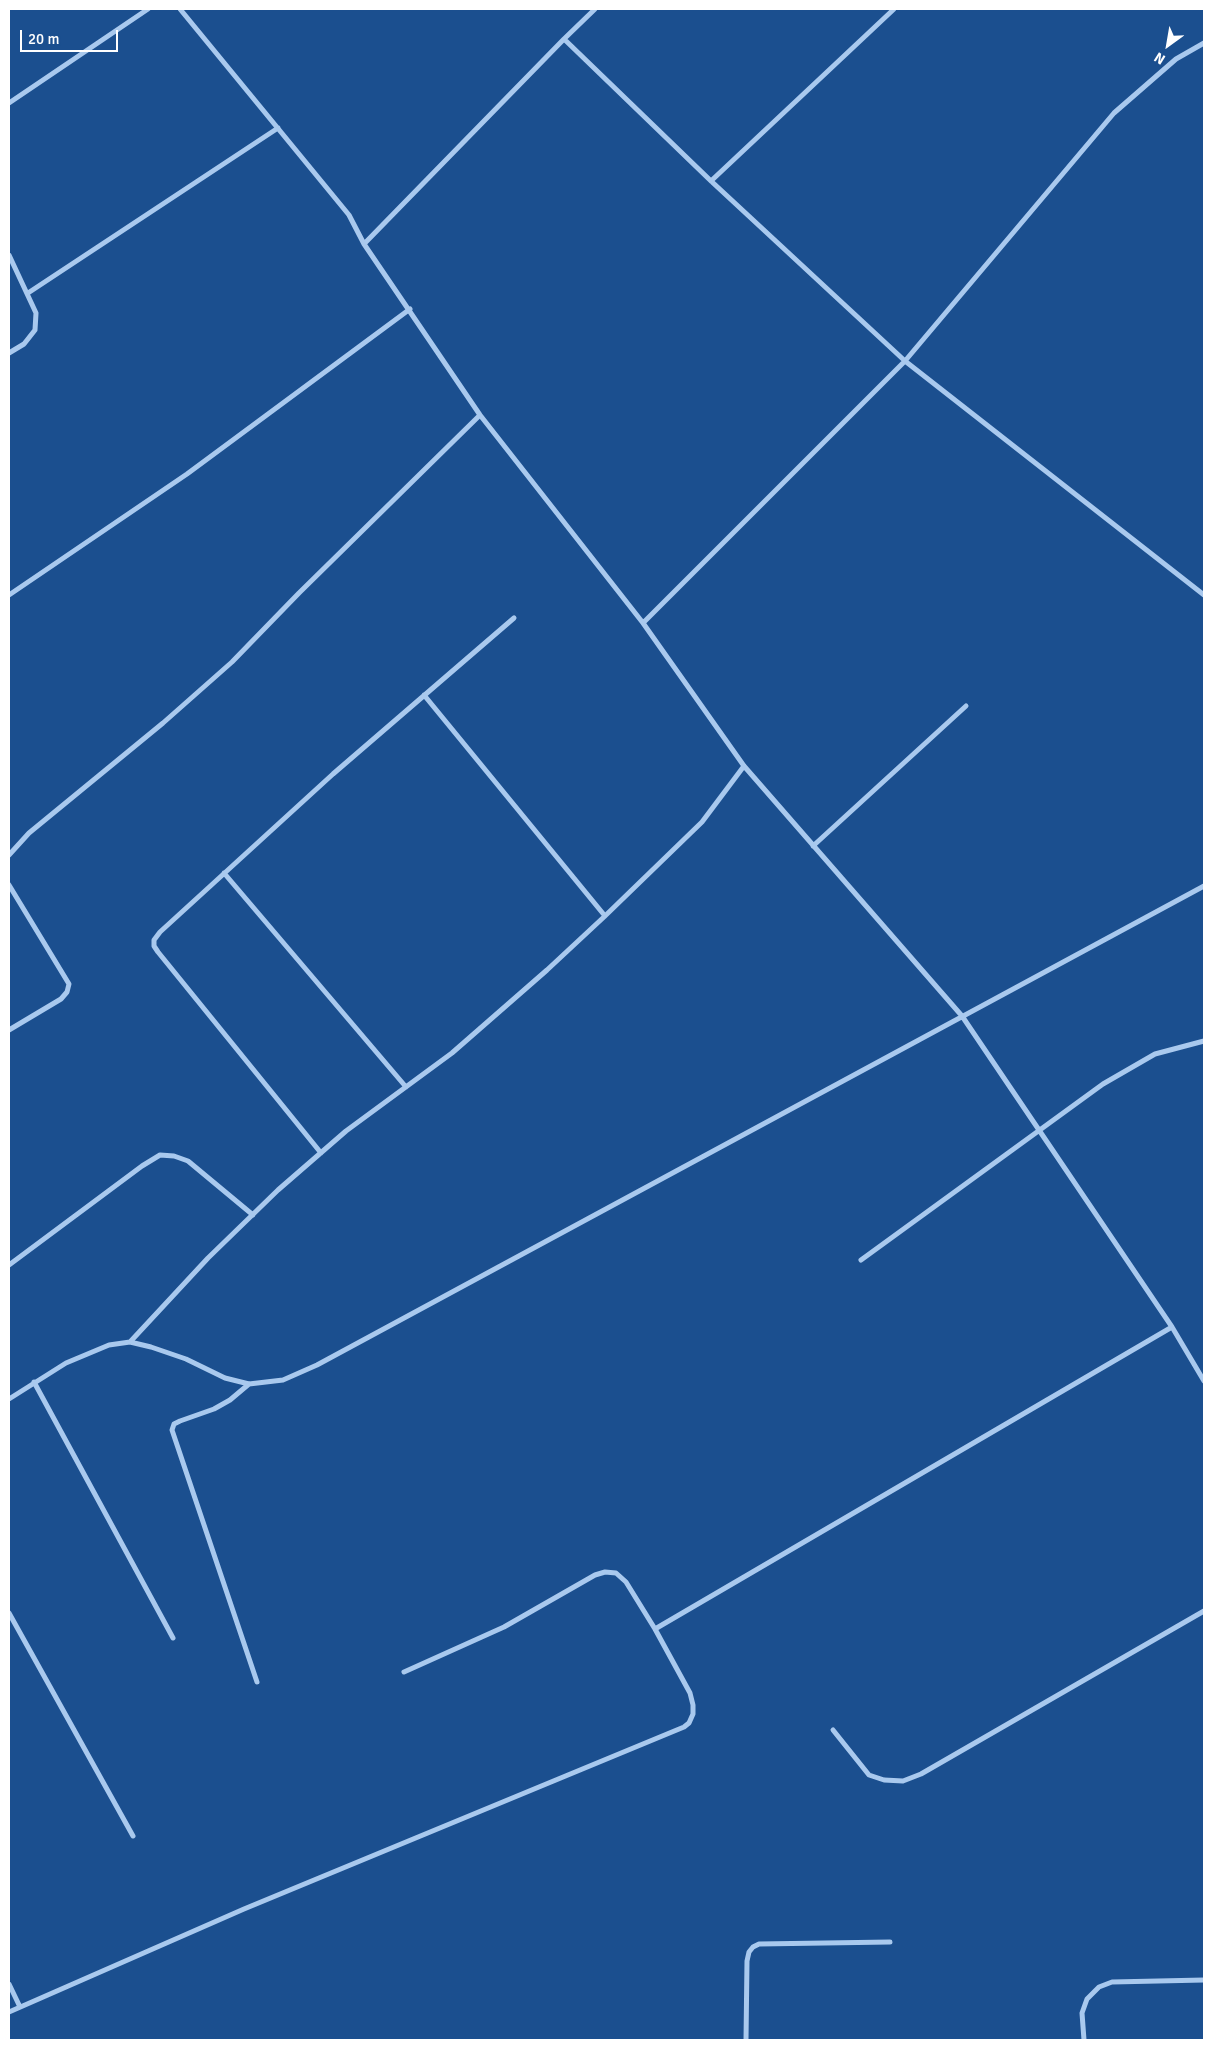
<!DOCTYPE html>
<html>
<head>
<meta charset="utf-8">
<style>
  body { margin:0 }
  #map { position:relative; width:1213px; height:2049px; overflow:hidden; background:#1b4f8f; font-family:Signika,sans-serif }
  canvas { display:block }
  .frame { position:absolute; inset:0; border:10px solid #fff; pointer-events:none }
  .north { position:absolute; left:1143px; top:20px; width:50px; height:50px; -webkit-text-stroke:4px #1b4f8f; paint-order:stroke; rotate:212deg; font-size:14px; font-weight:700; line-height:20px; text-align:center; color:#fff }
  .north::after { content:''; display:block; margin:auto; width:18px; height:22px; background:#fff; clip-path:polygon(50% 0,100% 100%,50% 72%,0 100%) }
  .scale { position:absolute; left:20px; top:30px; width:98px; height:22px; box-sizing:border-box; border:2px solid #fff; border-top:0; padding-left:6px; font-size:15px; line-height:18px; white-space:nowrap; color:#fff; -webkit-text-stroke:4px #1b4f8f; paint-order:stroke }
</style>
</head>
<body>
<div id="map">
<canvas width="1213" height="2049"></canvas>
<div class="frame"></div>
<div class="north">N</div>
<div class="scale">20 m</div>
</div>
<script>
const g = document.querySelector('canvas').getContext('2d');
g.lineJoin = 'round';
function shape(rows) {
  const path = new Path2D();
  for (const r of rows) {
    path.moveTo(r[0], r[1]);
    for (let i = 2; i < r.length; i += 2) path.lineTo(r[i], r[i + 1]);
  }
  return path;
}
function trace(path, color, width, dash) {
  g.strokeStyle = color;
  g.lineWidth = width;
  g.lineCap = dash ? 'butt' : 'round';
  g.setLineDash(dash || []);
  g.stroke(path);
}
trace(shape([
  [180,9,349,215,364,244,480,415,643,623,744,766,962,1016,1172,1327,1204,1381],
  [564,39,711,181,905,361,1204,595],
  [9,103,148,9],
  [711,181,894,9],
  [364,244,564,39,595,9],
  [9,255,36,313,35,330,24,344,9,353],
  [28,293,278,128],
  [9,595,187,474,410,309],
  [643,623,905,361,1114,113,1176,59,1204,43],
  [424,695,605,916],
  [813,846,966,706],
  [9,855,29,833,163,723,232,662,299,593,480,415],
  [224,873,406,1087],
  [9,885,69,984,67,992,61,999,9,1030],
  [321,1153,158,952,154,946,154,940,160,932,333,774,514,618],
  [861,1260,1103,1084,1155,1054,1204,1041],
  [9,1265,142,1166,160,1155,174,1156,188,1161,253,1215],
  [130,1342,208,1258,278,1190,346,1131,452,1053,547,970,605,916,702,822,744,766],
  [34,1382,173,1638],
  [249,1384,230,1400,214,1409,180,1421,174,1424,172,1430,257,1682],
  [9,1399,66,1363,109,1345,130,1342,151,1347,186,1359,225,1378,249,1384,283,1380,317,1365,1204,886],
  [9,1613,133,1836],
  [655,1629,1172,1327],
  [833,1730,869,1775,884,1780,903,1781,921,1774,1204,1611],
  [9,1984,20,2007],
  [9,2012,244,1909,684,1727,689,1723,693,1714,693,1705,690,1693,655,1629,626,1582,616,1573,605,1572,595,1575,504,1627,404,1672],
  [746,2040,747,1961,749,1952,753,1947,759,1944,890,1942],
  [1084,2040,1082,2013,1087,1999,1099,1987,1112,1982,1204,1980]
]), '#a9c9ee', 5);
</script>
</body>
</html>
